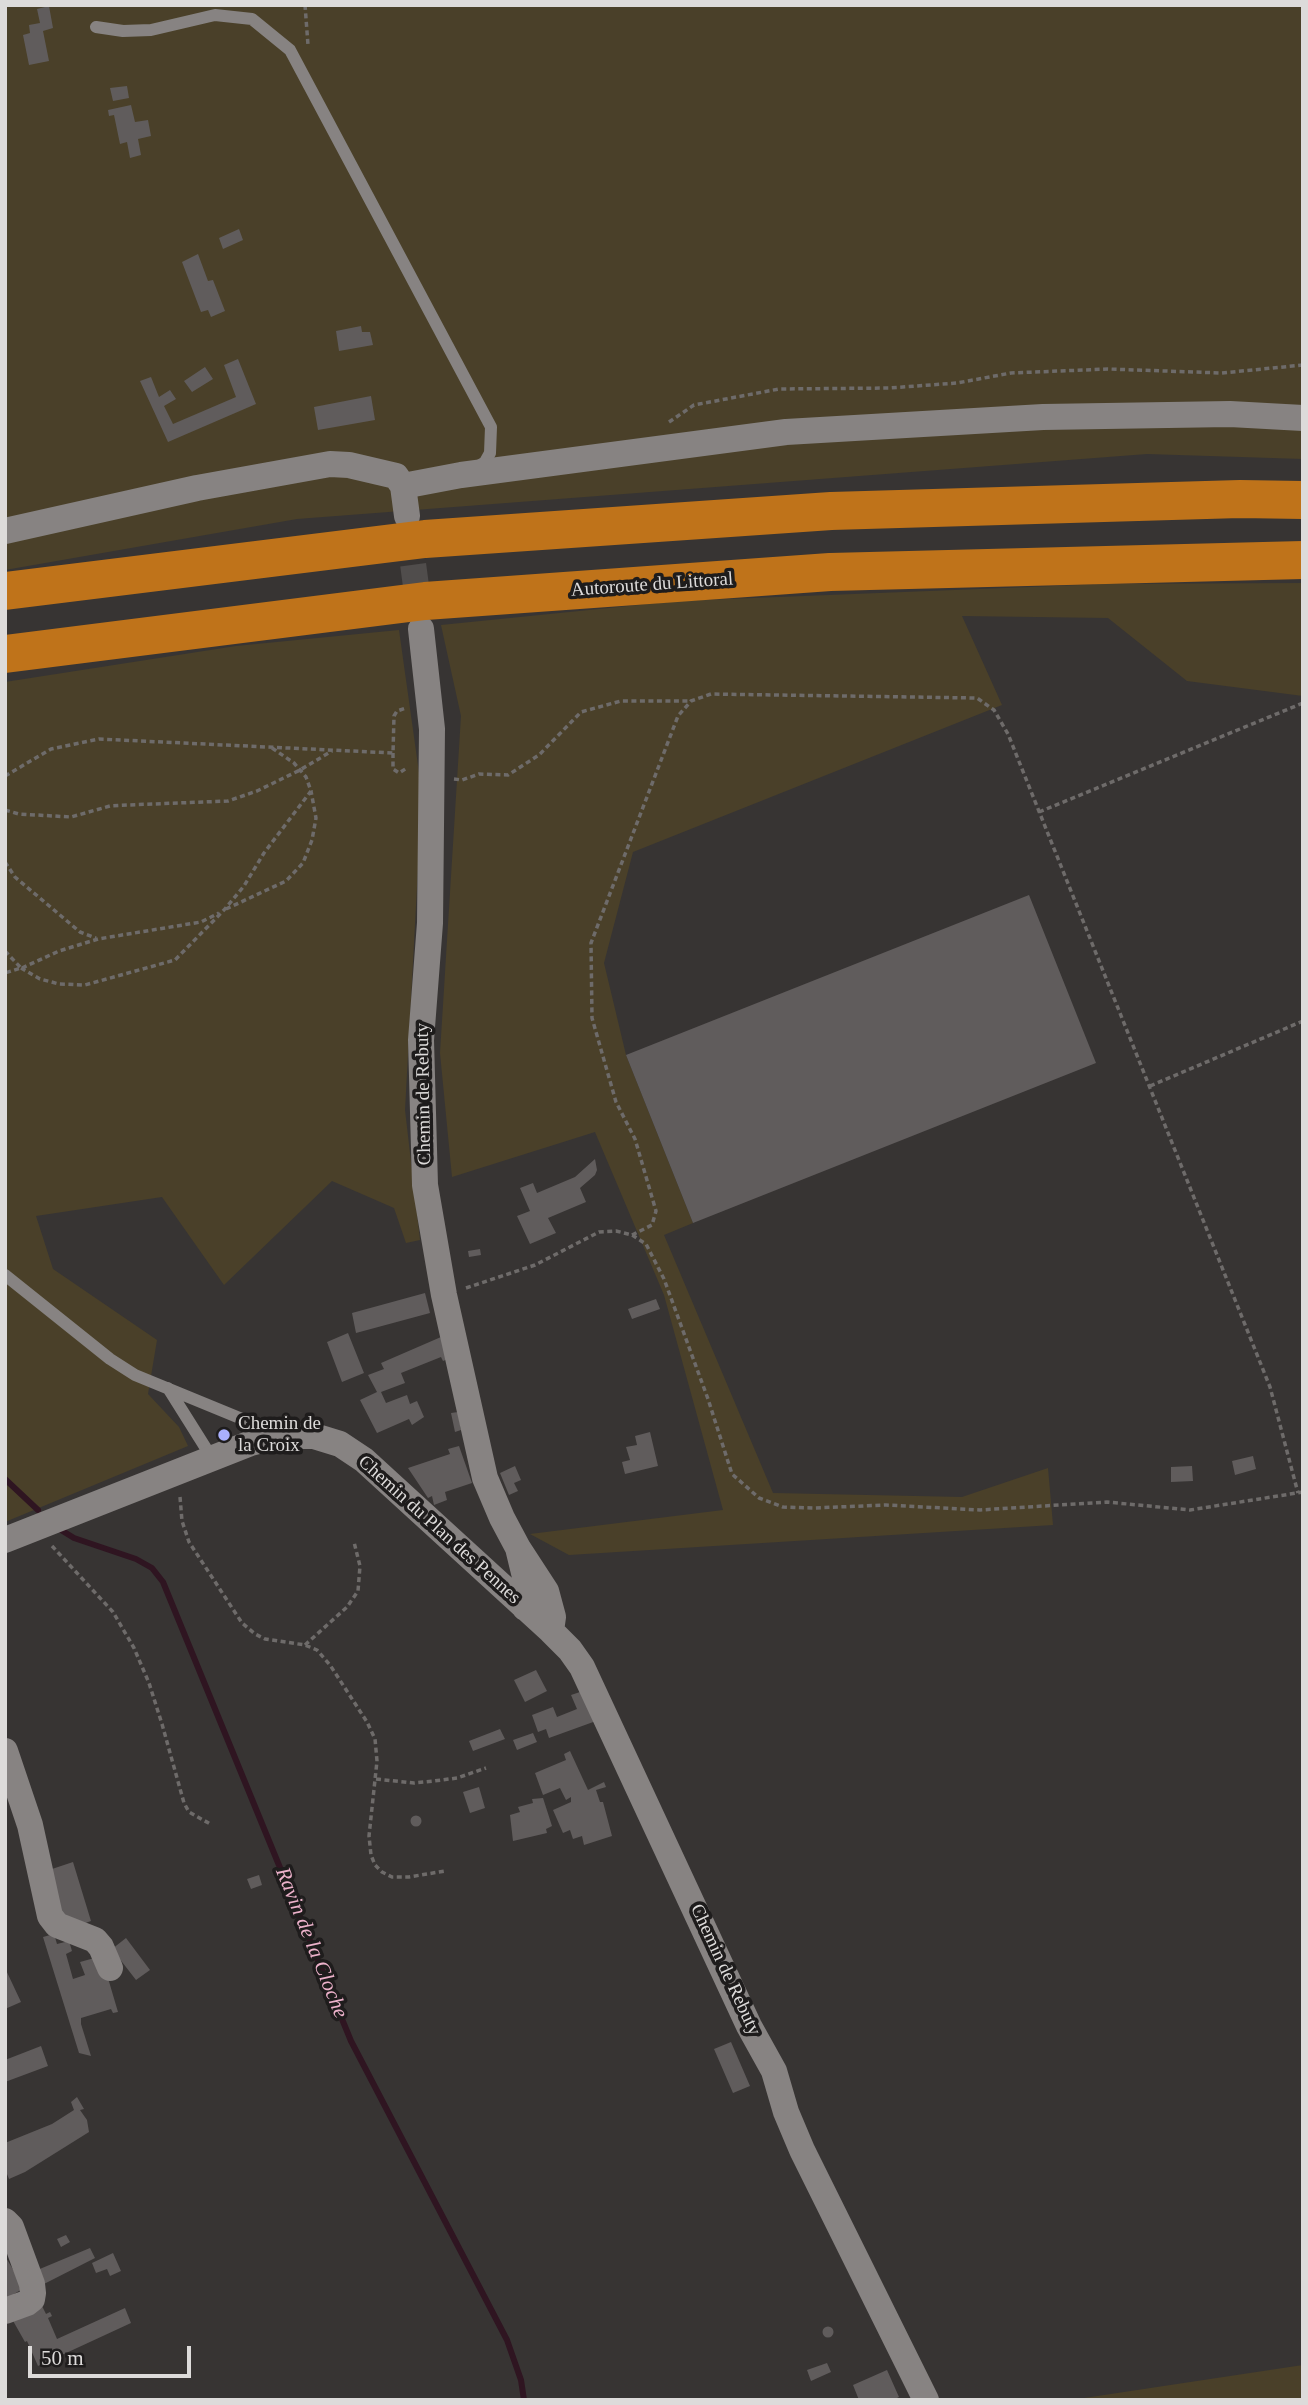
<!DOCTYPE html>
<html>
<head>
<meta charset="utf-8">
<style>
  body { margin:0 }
  #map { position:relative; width:1308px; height:2405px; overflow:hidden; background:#373433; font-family:Georgia,serif }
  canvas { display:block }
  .frame { position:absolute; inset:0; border:7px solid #dddbda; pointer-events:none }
  .scale { position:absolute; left:28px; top:2346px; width:163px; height:32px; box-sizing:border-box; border:4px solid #dddbda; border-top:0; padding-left:9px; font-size:21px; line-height:24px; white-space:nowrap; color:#dddbda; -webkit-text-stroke:5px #1e1c1c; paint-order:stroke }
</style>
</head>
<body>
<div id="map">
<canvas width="1308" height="2405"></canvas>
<div class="frame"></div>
<div class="scale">50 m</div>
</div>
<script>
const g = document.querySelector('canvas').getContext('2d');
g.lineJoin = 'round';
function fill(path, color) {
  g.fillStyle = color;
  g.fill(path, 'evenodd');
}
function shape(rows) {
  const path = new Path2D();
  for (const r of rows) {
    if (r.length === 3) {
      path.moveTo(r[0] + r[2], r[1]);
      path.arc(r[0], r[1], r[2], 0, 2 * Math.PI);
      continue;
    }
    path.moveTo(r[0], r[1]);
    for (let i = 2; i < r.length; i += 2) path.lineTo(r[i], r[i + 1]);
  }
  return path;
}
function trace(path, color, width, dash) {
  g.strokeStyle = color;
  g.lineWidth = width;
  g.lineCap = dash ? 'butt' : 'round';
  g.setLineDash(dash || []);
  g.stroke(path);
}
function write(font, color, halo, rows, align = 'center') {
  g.font = font + ' Georgia,serif';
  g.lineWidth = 7;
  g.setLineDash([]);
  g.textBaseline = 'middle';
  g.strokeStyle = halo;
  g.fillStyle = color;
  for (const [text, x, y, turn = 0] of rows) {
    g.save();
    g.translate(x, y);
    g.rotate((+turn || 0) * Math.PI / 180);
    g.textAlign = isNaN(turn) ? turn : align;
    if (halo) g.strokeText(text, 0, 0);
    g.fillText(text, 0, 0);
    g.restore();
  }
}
fill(shape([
  [5,5,1303,5,1303,459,1147,454,297,519,5,570],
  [1303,583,1303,696,1187,681,1108,618,962,616,1002,705,633,852,604,963,626,1055,693,1223,664,1235,773,1493,962,1497,1048,1468,1053,1525,569,1555,530,1534,723,1510,664,1295,595,1132,452,1177,440,1053,461,716,441,625,678,601,1105,584],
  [399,630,422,794,405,1110,420,1240,406,1243,394,1208,332,1181,224,1285,162,1197,36,1216,53,1269,157,1340,148,1394,179,1427,188,1446,5,1522,5,682,236,646],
  [1303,2365,1303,2400,1071,2400]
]), '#4a4029');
trace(shape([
  [5,1479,38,1510],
  [61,1530,74,1538,136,1559,152,1568,163,1582,351,2041,507,2340,521,2380,524,2400]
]), '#2f1521', 6);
fill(shape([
  [49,6,53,28,43,31,49,61,29,65,23,35,30,33,29,25,40,23,37,9],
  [127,86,129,98,113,101,110,88],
  [131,105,135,122,148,120,151,136,138,139,141,155,130,158,127,142,120,144,114,115,109,116,108,110],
  [239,229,243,240,223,249,219,238],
  [198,254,208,281,213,280,225,311,211,317,208,310,201,312,182,262],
  [361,326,362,332,370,332,373,345,339,351,336,331],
  [238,359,256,404,168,442,140,381,151,377,159,397,170,390,176,399,164,406,173,424,236,397,224,365],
  [205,367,213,379,192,392,184,381],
  [371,396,375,420,318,430,314,407],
  [1029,895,1096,1063,693,1223,626,1055],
  [595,1159,597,1170,595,1175,580,1188,586,1202,548,1218,556,1233,530,1244,517,1216,530,1211,520,1188,533,1183,537,1193,575,1177],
  [480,1249,481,1255,469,1257,468,1251],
  [425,1293,430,1313,356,1333,352,1313],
  [656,1299,660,1309,632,1319,628,1309],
  [348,1333,364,1373,342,1382,327,1342],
  [441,1337,448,1359,443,1361,441,1357,401,1373,405,1383,381,1392,386,1403,407,1395,410,1404,417,1401,424,1417,412,1425,409,1419,377,1433,360,1400,377,1392,368,1375,384,1369,381,1363],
  [458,1412,461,1430,455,1432,451,1413],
  [650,1432,658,1466,625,1474,622,1462,630,1460,626,1447,637,1445,635,1436],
  [459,1446,472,1483,445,1492,447,1500,434,1505,432,1496,428,1498,408,1468,450,1454,448,1449],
  [1253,1456,1256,1469,1235,1475,1232,1461],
  [515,1466,521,1480,514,1483,518,1491,509,1495,500,1473],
  [1192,1466,1193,1481,1171,1482,1171,1467],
  [536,1670,547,1691,525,1702,514,1680],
  [580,1692,596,1721,549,1738,546,1729,538,1732,532,1715,553,1707,557,1717,577,1709,571,1695],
  [500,1729,505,1739,473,1751,469,1741],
  [533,1733,537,1742,517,1750,513,1740],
  [570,1751,588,1790,604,1782,606,1787,596,1790,600,1802,603,1802,612,1836,584,1845,582,1836,573,1839,570,1830,563,1833,553,1810,571,1802,571,1797,566,1800,560,1788,543,1795,535,1773,566,1760,564,1754],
  [479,1787,485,1808,470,1813,463,1792],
  [543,1798,552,1826,546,1829,547,1833,513,1841,510,1815,520,1812,518,1807,533,1803,532,1799],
  [416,1821,5.5],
  [73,1862,91,1921,80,1925,61,1916,46,1871],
  [259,1875,262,1885,251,1889,247,1879],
  [54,1934,57,1944,69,1941,72,1951,66,1954,73,1979,85,1975,80,1962,98,1957,105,1968,118,2012,113,2013,111,2009,81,2018,81,2024,91,2056,79,2053,43,1937],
  [126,1938,150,1970,136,1980,112,1949],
  [5,1968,21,2002,5,2009],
  [731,2042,750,2086,733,2093,714,2049],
  [41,2046,48,2066,5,2082,5,2060],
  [77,2097,84,2109,80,2110,87,2120,89,2132,25,2172,9,2179,5,2169,5,2143,52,2124,74,2110,71,2102],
  [66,2235,70,2242,61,2247,57,2239],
  [90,2248,95,2258,44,2284,35,2271],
  [113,2253,121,2271,110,2276,107,2269,96,2273,92,2263],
  [5,2256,24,2288,14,2294,17,2299,5,2299],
  [42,2306,46,2314,50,2312,52,2316,48,2318,57,2339,125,2308,131,2323,38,2366,27,2341,25,2342,12,2319],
  [828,2332,5.5],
  [827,2363,831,2372,811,2381,807,2370],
  [887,2370,899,2397,893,2400,859,2400,853,2385]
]), '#605c5c');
trace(shape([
  [408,526,420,616]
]), '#504d4c', 26, [26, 13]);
trace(shape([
  [305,5,308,45],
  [669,422,694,405,779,389,890,388,957,383,1011,373,1108,369,1222,373,1303,365],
  [393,753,393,769,399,773,407,768],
  [5,776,51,749,99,739,393,753,394,716,397,711,406,708],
  [454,779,462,780,479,774,508,775,539,755,581,712,621,701,690,701],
  [5,810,19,814,71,817,110,806,128,805,228,801,257,791,300,770,332,751],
  [1039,812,1303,703],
  [5,862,15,877,80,932,96,938],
  [226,909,286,881,303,863,312,840,316,818,311,791],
  [5,951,21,968,5,973],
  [21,968,40,979,59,984,85,985,175,960,224,910,244,886,264,853,311,791,306,777,294,763,272,748],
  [22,968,59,951,98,939,201,922,219,913],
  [1150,1086,1303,1021],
  [632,1235,652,1225,656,1211,635,1139,616,1102,592,1018,591,943,678,716,691,701,711,694,977,698,994,710,1008,734,1270,1387,1298,1493],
  [466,1288,535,1265,599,1232,616,1231,632,1235,646,1244,664,1279,708,1399,732,1474,759,1498,783,1507,813,1508,886,1505,980,1510,1107,1502,1190,1510,1303,1492],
  [180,1497,182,1521,189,1542,242,1623,255,1634,265,1639,305,1645,317,1650,330,1665,367,1722,375,1739,377,1761,369,1836,371,1855,375,1865,382,1872,392,1877,409,1877,445,1871],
  [52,1546,113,1612,134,1648,149,1683,162,1724,184,1803,189,1812,212,1825],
  [305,1645,347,1607,358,1591,360,1566,354,1542],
  [376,1779,414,1783,434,1781,457,1778,486,1768]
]), '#6e6b6a', 3.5, [5, 3.5]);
trace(shape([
  [96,27,123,31,151,30,215,15,252,19,290,50,491,427,490,453,485,462,477,467],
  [5,1275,110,1359,135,1375,247,1421,253,1426,259,1440],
  [168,1388,212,1458]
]), '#878382', 12);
trace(shape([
  [403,486,461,475,786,432,1043,417,1230,414,1303,418],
  [5,531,197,488,330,464,349,465,396,476,403,486,407,516],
  [421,629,432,729,430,923,421,1040,425,1185,444,1295,485,1478,502,1518,518,1548],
  [5,1540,251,1443,279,1436,314,1436,340,1444,364,1460,551,1631,570,1650,582,1667,749,2026,774,2071,786,2112,802,2150,926,2400],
  [525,1608,526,1581,518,1548,546,1591,553,1617,551,1631],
  [5,1751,30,1825,50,1916,57,1925,95,1940,101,1947,110,1968],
  [5,2221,11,2227,32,2284,33,2293,32,2299,27,2303,5,2311]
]), '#878382', 26);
trace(shape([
  [5,591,425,539,831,511,1240,499,1303,500],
  [5,654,425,601,830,572,1303,560]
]), '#bf731a', 38);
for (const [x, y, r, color] of [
  [224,1435,7,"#aab0fc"]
]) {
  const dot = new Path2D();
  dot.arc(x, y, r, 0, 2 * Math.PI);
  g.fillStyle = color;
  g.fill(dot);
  trace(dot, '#1e1c1c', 2.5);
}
write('19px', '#dddbda', '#1e1c1c', [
  ["Autoroute du Littoral",652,585,-4],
  ["Chemin de Rebuty",424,1094,-91],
  ["Chemin du Plan des Pennes",439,1530,42],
  ["Chemin de Rebuty",725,1970,65]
]);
write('19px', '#dddbda', '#1e1c1c', [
  ["Chemin de",238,1424],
  ["la Croix",238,1446]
], 'left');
write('italic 21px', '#ecb1ca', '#1e1c1c', [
  ["Ravin de la Cloche",311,1943,68]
]);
</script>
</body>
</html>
